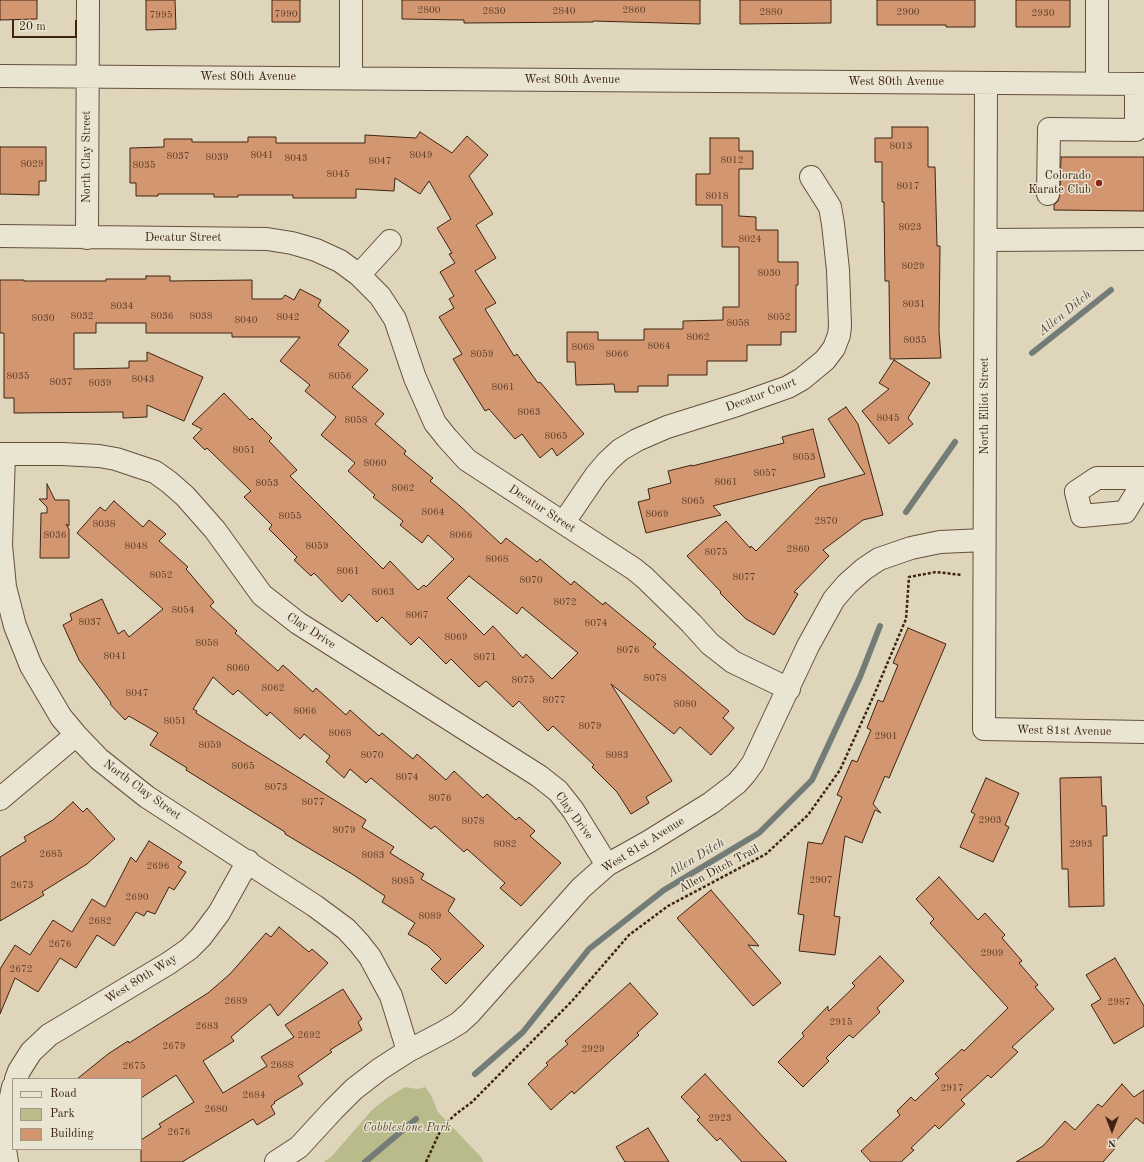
<!DOCTYPE html>
<html>
<head>
<meta charset="utf-8">
<style>
  body { margin:0 }
  #map { position:relative; width:1144px; height:1162px; overflow:hidden; background:#dfd5bb; font-family:"Old Standard TT",serif }
  canvas { display:block }
  .legend { position:absolute; left:12px; top:1078px; width:130px; height:72px; box-sizing:border-box; background:#eae4d3; border:1px solid #a59785; margin:0; padding:5px 7px; list-style:none; font-size:12px; color:#3e2411 }
  .legend li { display:flex; align-items:center; gap:8px; height:20px }
  .legend b { width:20px; border:1px solid #a59785 }
  .north { position:absolute; left:1092px; top:1110px; width:40px; height:40px; -webkit-text-stroke:3px #eae4d3; paint-order:stroke; rotate:180deg; font-size:11px; font-weight:700; line-height:16px; text-align:center; color:#3e2411 }
  .north::after { content:''; display:block; margin:auto; width:14px; height:18px; background:#3e2411; clip-path:polygon(50% 0,100% 100%,50% 72%,0 100%) }
  .scale { position:absolute; left:12px; top:20px; width:65px; height:18px; box-sizing:border-box; border:2px solid #3e2411; border-top:0; padding-left:5px; font-size:12px; line-height:14px; white-space:nowrap; color:#3e2411; -webkit-text-stroke:3px #eae4d3; paint-order:stroke }
</style>
</head>
<body>
<div id="map">
<canvas width="1144" height="1162"></canvas>
<ul class="legend">
<li><b style="height:5px;background:#eae4d3"></b>Road</li>
<li><b style="height:11px;background:#b9bb8b"></b>Park</li>
<li><b style="height:11px;background:#d29671"></b>Building</li>
</ul>
<div class="north">N</div>
<div class="scale">20 m</div>
</div>
<script>
const g = document.querySelector('canvas').getContext('2d');
g.lineJoin = 'round';
function fill(path, color) {
  g.fillStyle = color;
  g.fill(path, 'evenodd');
}
function shape(rows) {
  const path = new Path2D();
  for (const r of rows) {
    path.moveTo(r[0], r[1]);
    for (let i = 2; i < r.length; i += 2) path.lineTo(r[i], r[i + 1]);
  }
  return path;
}
function trace(path, color, width, dash) {
  g.strokeStyle = color;
  g.lineWidth = width;
  g.lineCap = dash ? 'butt' : 'round';
  g.setLineDash(dash || []);
  g.stroke(path);
}
function write(font, color, halo, rows, align = 'center') {
  g.font = font + ' "Old Standard TT",serif';
  g.lineWidth = 3;
  g.setLineDash([]);
  g.textBaseline = 'middle';
  g.strokeStyle = halo;
  g.fillStyle = color;
  for (const [text, x, y, turn = 0] of rows) {
    g.save();
    g.translate(x, y);
    g.rotate((+turn || 0) * Math.PI / 180);
    g.textAlign = isNaN(turn) ? turn : align;
    if (halo) g.strokeText(text, 0, 0);
    g.fillText(text, 0, 0);
    g.restore();
  }
}
fill(shape([
  [405,1087,418,1089,425,1087,431,1095,438,1112,482,1158,483,1162,324,1162,332,1156,372,1110,387,1098]
]), '#b9bb8b');
trace(shape([
  [1032,353,1111,290],
  [906,512,955,442],
  [475,1074,523,1032,589,949,664,890,759,833,812,780,860,677,880,626],
  [365,1162,416,1119]
]), '#747c77', 6);
const building = shape([
  [0,0,37,0,37,19,0,20,0,0],
  [146,0,175,0,176,29,146,30,146,0],
  [272,0,300,0,300,22,272,22,272,0],
  [402,0,700,0,700,24,593,21,593,22,464,23,464,20,402,19,402,0],
  [740,0,831,0,831,23,740,24,740,0],
  [877,0,975,0,975,27,946,27,946,25,877,25,877,0],
  [1016,0,1070,0,1070,27,1016,27,1016,0],
  [892,127,928,127,928,167,935,167,937,246,940,246,939,331,941,358,890,359,889,281,885,281,884,202,882,202,882,162,875,162,875,138,892,138,892,127],
  [420,132,452,153,467,136,488,155,469,176,493,214,476,225,496,258,475,271,496,303,485,309,514,356,517,354,538,383,540,382,584,434,557,456,552,448,540,458,522,434,515,439,489,409,485,411,453,359,462,354,439,317,454,308,449,299,454,296,440,272,455,263,449,254,452,253,437,228,451,219,429,181,420,194,395,178,394,191,356,189,356,198,293,198,293,195,238,195,238,197,214,197,214,194,158,194,158,196,136,196,136,183,130,183,130,148,164,147,164,139,192,139,192,142,248,142,248,137,276,137,276,143,365,143,365,135,416,138,420,132],
  [710,138,739,138,739,151,753,151,753,169,739,169,739,216,756,217,756,230,778,230,778,262,798,262,798,285,796,285,796,332,781,332,781,345,747,345,747,361,707,361,707,375,668,375,668,386,638,386,638,392,615,392,614,384,576,385,575,362,567,362,567,332,598,332,598,340,644,340,644,329,683,329,683,321,723,320,723,307,739,307,739,247,722,247,722,205,696,205,696,174,710,174,710,138],
  [0,147,46,147,46,181,39,181,39,195,0,194,0,147],
  [1061,157,1144,157,1144,211,1054,210,1054,205,1058,201,1060,194,1061,157],
  [146,276,170,276,170,281,252,280,252,299,282,299,285,295,294,300,300,289,321,300,318,306,349,331,338,345,368,370,352,387,384,414,375,424,406,451,404,454,433,478,430,481,460,506,501,544,506,538,537,562,540,559,571,585,574,581,603,605,605,602,623,617,656,644,653,647,729,711,723,718,734,728,711,755,680,727,674,734,611,684,672,781,646,797,649,803,631,814,617,792,592,767,594,765,553,726,548,731,519,701,513,707,486,681,479,687,451,659,446,664,419,637,411,645,382,617,377,622,349,594,342,602,314,573,311,576,294,560,297,557,269,529,272,525,244,497,251,491,207,448,205,450,193,438,202,429,192,424,224,393,250,420,252,418,272,438,269,441,297,470,290,476,383,569,390,561,418,590,424,585,426,587,454,559,428,535,422,543,400,525,403,521,373,497,375,495,348,471,355,463,321,435,336,417,305,391,310,385,280,361,300,337,232,337,232,333,146,333,146,323,96,323,96,333,74,333,74,369,129,368,129,361,147,361,147,352,203,377,184,421,147,405,147,417,123,418,123,412,14,413,14,398,4,398,4,333,0,333,0,280,24,280,24,281,106,281,106,279,146,279,146,276],
  [469,576,517,614,522,607,578,653,552,679,526,654,523,658,493,626,484,635,447,598,469,576],
  [894,360,930,383,908,418,913,424,889,444,862,411,889,389,879,383,894,360],
  [846,407,858,424,883,515,863,520,823,550,829,556,794,592,798,594,774,635,746,619,720,593,721,592,687,556,726,521,750,548,751,546,756,551,819,487,865,474,828,419,846,407],
  [813,429,825,477,713,506,721,515,646,533,638,502,650,499,648,489,671,483,668,471,692,465,692,466,784,443,782,437,813,429],
  [47,484,55,500,69,500,69,526,66,524,69,529,69,558,40,558,41,513,47,513,47,507,39,499,47,499,47,484],
  [114,501,143,527,149,520,166,534,159,541,188,567,186,569,214,602,210,606,237,631,235,633,278,671,283,665,313,692,316,688,346,715,350,710,379,736,382,733,413,759,417,754,446,780,454,771,483,798,487,794,516,820,519,817,535,831,530,836,561,863,521,906,500,888,505,883,467,849,464,852,435,826,431,829,371,778,366,783,350,769,344,778,326,762,330,756,304,734,300,739,270,712,267,716,238,690,233,695,213,677,193,709,197,711,196,713,366,820,362,827,394,847,390,853,424,874,421,879,455,899,448,911,484,946,446,984,431,969,441,959,428,946,408,934,415,923,382,902,385,896,352,874,285,834,285,832,186,770,187,768,150,745,158,733,129,716,125,720,110,704,111,703,79,660,63,625,72,620,70,614,102,599,118,634,124,630,129,637,163,609,77,533,100,507,105,511,114,501],
  [908,628,946,644,889,778,885,776,873,804,881,813,875,810,862,843,845,836,834,916,840,917,835,955,799,951,804,915,798,914,808,842,822,844,842,797,837,795,852,760,857,762,871,730,867,728,878,700,883,702,898,665,893,663,908,628],
  [1101,777,1102,806,1106,806,1107,836,1103,836,1104,906,1069,907,1068,869,1062,869,1060,778,1101,777],
  [986,778,1019,793,1005,825,1009,827,993,862,960,847,975,814,971,812,986,778],
  [73,802,83,812,87,808,115,839,87,864,42,892,44,895,0,921,0,857,26,841,24,837,53,820,73,802],
  [149,841,182,862,178,867,186,872,174,890,169,887,155,914,147,911,144,916,136,912,114,946,97,935,76,968,60,958,38,992,15,978,0,1014,0,969,15,945,30,955,53,920,72,932,92,899,105,907,131,857,136,862,149,841],
  [939,877,978,920,985,913,1005,935,1002,938,1022,961,1019,963,1038,985,1035,987,1054,1009,1012,1047,1018,1052,991,1078,988,1075,961,1100,965,1104,939,1129,935,1125,911,1148,914,1150,901,1162,871,1162,861,1151,900,1115,897,1111,911,1097,915,1101,939,1078,935,1074,962,1049,964,1051,1008,1008,930,923,934,919,916,899,939,877],
  [711,890,759,946,748,945,781,983,753,1006,677,918,711,890],
  [279,927,309,952,312,949,328,963,278,1016,270,1004,231,1037,234,1041,203,1061,223,1093,267,1066,261,1057,294,1037,285,1025,343,989,362,1019,358,1022,362,1030,330,1050,332,1052,298,1076,303,1084,274,1102,275,1103,271,1106,275,1114,257,1125,253,1119,182,1162,141,1162,141,1140,161,1127,159,1124,194,1102,176,1075,141,1098,141,1079,77,1079,108,1054,128,1041,129,1043,208,993,230,974,266,933,271,937,279,927],
  [880,956,904,981,877,1008,880,1012,853,1038,849,1035,826,1058,829,1061,803,1087,778,1062,804,1036,802,1033,828,1006,828,1010,829,1011,855,986,852,983,880,956],
  [1115,958,1144,1006,1144,1026,1114,1044,1091,1005,1101,999,1086,975,1115,958],
  [630,983,658,1014,637,1033,639,1035,574,1094,572,1091,551,1110,528,1084,548,1065,546,1063,568,1044,565,1041,630,983],
  [705,1074,765,1139,787,1162,742,1162,720,1138,717,1141,697,1120,700,1117,681,1097,705,1074],
  [1122,1084,1134,1097,1144,1090,1144,1124,1136,1118,1114,1143,1117,1146,1103,1162,1016,1162,1043,1146,1065,1121,1075,1130,1098,1104,1102,1107,1122,1084],
  [648,1128,669,1162,625,1162,616,1147,648,1128]
]);
fill(building, '#d29671');
trace(building, '#3e2411', 1);
const minor = shape([
  [351,0,351,78],
  [0,76,1144,84],
  [986,83,984,729,1144,732],
  [1097,83,1097,0],
  [1048,194,1049,129,1136,130,1136,84],
  [0,236,267,239,292,243,316,250,340,261,359,275,380,296,395,319,415,378,435,423,447,438,467,460,634,569,645,578,691,623,710,644,733,662,789,689],
  [87,238,88,0],
  [986,240,1142,239],
  [359,275,390,241],
  [0,454,62,454,99,456,116,459,155,472,169,482,185,496,215,530,262,595,298,623,539,776,558,791,573,810,607,865],
  [4,454,1,545,5,587,15,626,31,666,61,717,76,735,99,759,147,797,315,906,346,929,359,943,370,957,391,996,408,1051],
  [1144,478,1097,478,1076,492,1082,516,1125,512,1144,481],
  [564,522,596,475,608,461,620,450,637,440,667,427,737,405,788,387,802,379,825,360,834,348,839,335,840,326,838,270,833,224,830,207,811,177],
  [0,799,76,735],
  [16,1079,19,1071,31,1052,49,1035,169,963,189,949,201,937,219,913,248,861],
  [7,1162,5,1149,8,1111,13,1087],
  [276,1162,299,1147,333,1110,354,1089,380,1069,408,1051,444,1032,459,1023,470,1013,581,888,607,865,648,842,711,803,737,783,745,774,753,763,808,646,834,599,847,584,864,569,879,559,911,548,940,542,984,540]
]);
trace(minor, '#66503c', 24);
trace(shape([
  [426,1162,442,1127,456,1114,472,1102,572,1001,629,935,668,906,766,854,808,815,840,770,874,695,906,619,909,577,936,572,962,575]
]), '#3e2411', 2.5, [3, 2]);
trace(minor, '#eae4d3', 22);
for (const [x, y, r, color] of [
  [1099,183,4,"#8f2418"]
]) {
  const dot = new Path2D();
  dot.arc(x, y, r, 0, 2 * Math.PI);
  g.fillStyle = color;
  g.fill(dot);
  trace(dot, '#eae4d3', 1.5);
}
write('10px', '#634029', null, [
  ["2800",429,10],
  ["2860",634,10],
  ["2830",494,11],
  ["2840",564,11],
  ["2880",771,12],
  ["2900",908,12],
  ["2930",1043,13],
  ["7990",286,14],
  ["7995",161,15],
  ["8013",901,146],
  ["8041",262,155],
  ["8049",421,155],
  ["8037",178,156],
  ["8039",217,157],
  ["8043",296,158],
  ["8012",732,160],
  ["8047",380,161],
  ["8029",32,164],
  ["8035",144,165],
  ["8045",338,174],
  ["8017",908,186],
  ["8018",717,196],
  ["8023",910,227],
  ["8024",750,239],
  ["8029",913,266],
  ["8030",769,273],
  ["8031",914,304],
  ["8034",122,306],
  ["8032",82,316],
  ["8036",162,316],
  ["8038",201,316],
  ["8042",288,317],
  ["8052",779,317],
  ["8030",43,318],
  ["8040",246,320],
  ["8058",738,323],
  ["8062",698,337],
  ["8035",915,340],
  ["8064",659,346],
  ["8068",583,347],
  ["8059",482,354],
  ["8066",617,354],
  ["8035",18,376],
  ["8056",340,376],
  ["8043",143,379],
  ["8037",61,382],
  ["8039",100,383],
  ["8061",503,387],
  ["8063",529,412],
  ["8045",888,418],
  ["8058",356,420],
  ["8065",556,436],
  ["8051",244,450],
  ["8053",804,457],
  ["8060",375,463],
  ["8057",765,473],
  ["8061",726,482],
  ["8053",267,483],
  ["8062",403,488],
  ["8065",693,501],
  ["8064",433,512],
  ["8069",657,514],
  ["8055",290,516],
  ["2870",826,521],
  ["8038",104,524],
  ["8036",55,535],
  ["8066",461,535],
  ["8048",136,546],
  ["8059",317,546],
  ["2860",798,549],
  ["8075",716,552],
  ["8068",497,559],
  ["8061",348,571],
  ["8052",161,575],
  ["8077",744,577],
  ["8070",531,580],
  ["8063",383,592],
  ["8072",565,602],
  ["8054",183,610],
  ["8067",417,615],
  ["8037",90,622],
  ["8074",596,623],
  ["8069",456,637],
  ["8058",207,643],
  ["8076",628,650],
  ["8041",115,656],
  ["8071",485,657],
  ["8060",238,668],
  ["8078",655,678],
  ["8075",523,680],
  ["8062",273,688],
  ["8047",137,693],
  ["8077",554,700],
  ["8080",685,704],
  ["8066",305,711],
  ["8051",175,721],
  ["8079",590,726],
  ["8068",340,733],
  ["2901",886,736],
  ["8059",210,745],
  ["8070",372,755],
  ["8083",617,755],
  ["8065",243,766],
  ["8074",407,777],
  ["8073",276,787],
  ["8076",440,798],
  ["8077",313,802],
  ["2903",990,820],
  ["8078",473,821],
  ["8079",344,830],
  ["8082",505,844],
  ["2993",1081,844],
  ["2685",51,854],
  ["8083",373,855],
  ["2696",158,866],
  ["2907",821,880],
  ["8085",403,881],
  ["2673",22,885],
  ["2690",137,897],
  ["8089",430,916],
  ["2682",100,921],
  ["2676",60,944],
  ["2909",992,953],
  ["2672",21,969],
  ["2689",236,1001],
  ["2987",1119,1002],
  ["2915",841,1022],
  ["2683",207,1026],
  ["2692",309,1035],
  ["2679",174,1046],
  ["2929",593,1049],
  ["2688",282,1065],
  ["2675",134,1066],
  ["2917",952,1088],
  ["2684",254,1095],
  ["2680",216,1109],
  ["2923",720,1118],
  ["2676",179,1132]
]);
write('12px', '#3e2411', '#eae4d3', [
  ["West 80th Avenue",248,77],
  ["West 80th Avenue",572,80],
  ["West 80th Avenue",896,82],
  ["North Clay Street",87,157,-90],
  ["Decatur Street",183,238],
  ["Decatur Court",761,395,-21],
  ["North Elliot Street",985,406,-90],
  ["Decatur Street",542,509,33],
  ["Clay Drive",311,631,33],
  ["West 81st Avenue",1064,731,1],
  ["North Clay Street",142,790,36],
  ["Clay Drive",574,816,54],
  ["West 81st Avenue",643,845,-32],
  ["Allen Ditch Trail",719,869,-28],
  ["West 80th Way",141,979,-32]
]);
write('12px', '#3e2411', '#eae4d3', [
  ["Colorado",1091,176],
  ["Karate Club",1091,190]
], 'right');
write('italic 12px', '#5d4a30', '#eae4d3', [
  ["Cobblestone Park",407,1128]
]);
write('italic 13px', '#54483c', '#eae4d3', [
  ["Allen Ditch",1065,313,-39],
  ["Allen Ditch",696,858,-31]
]);
</script>
</body>
</html>
